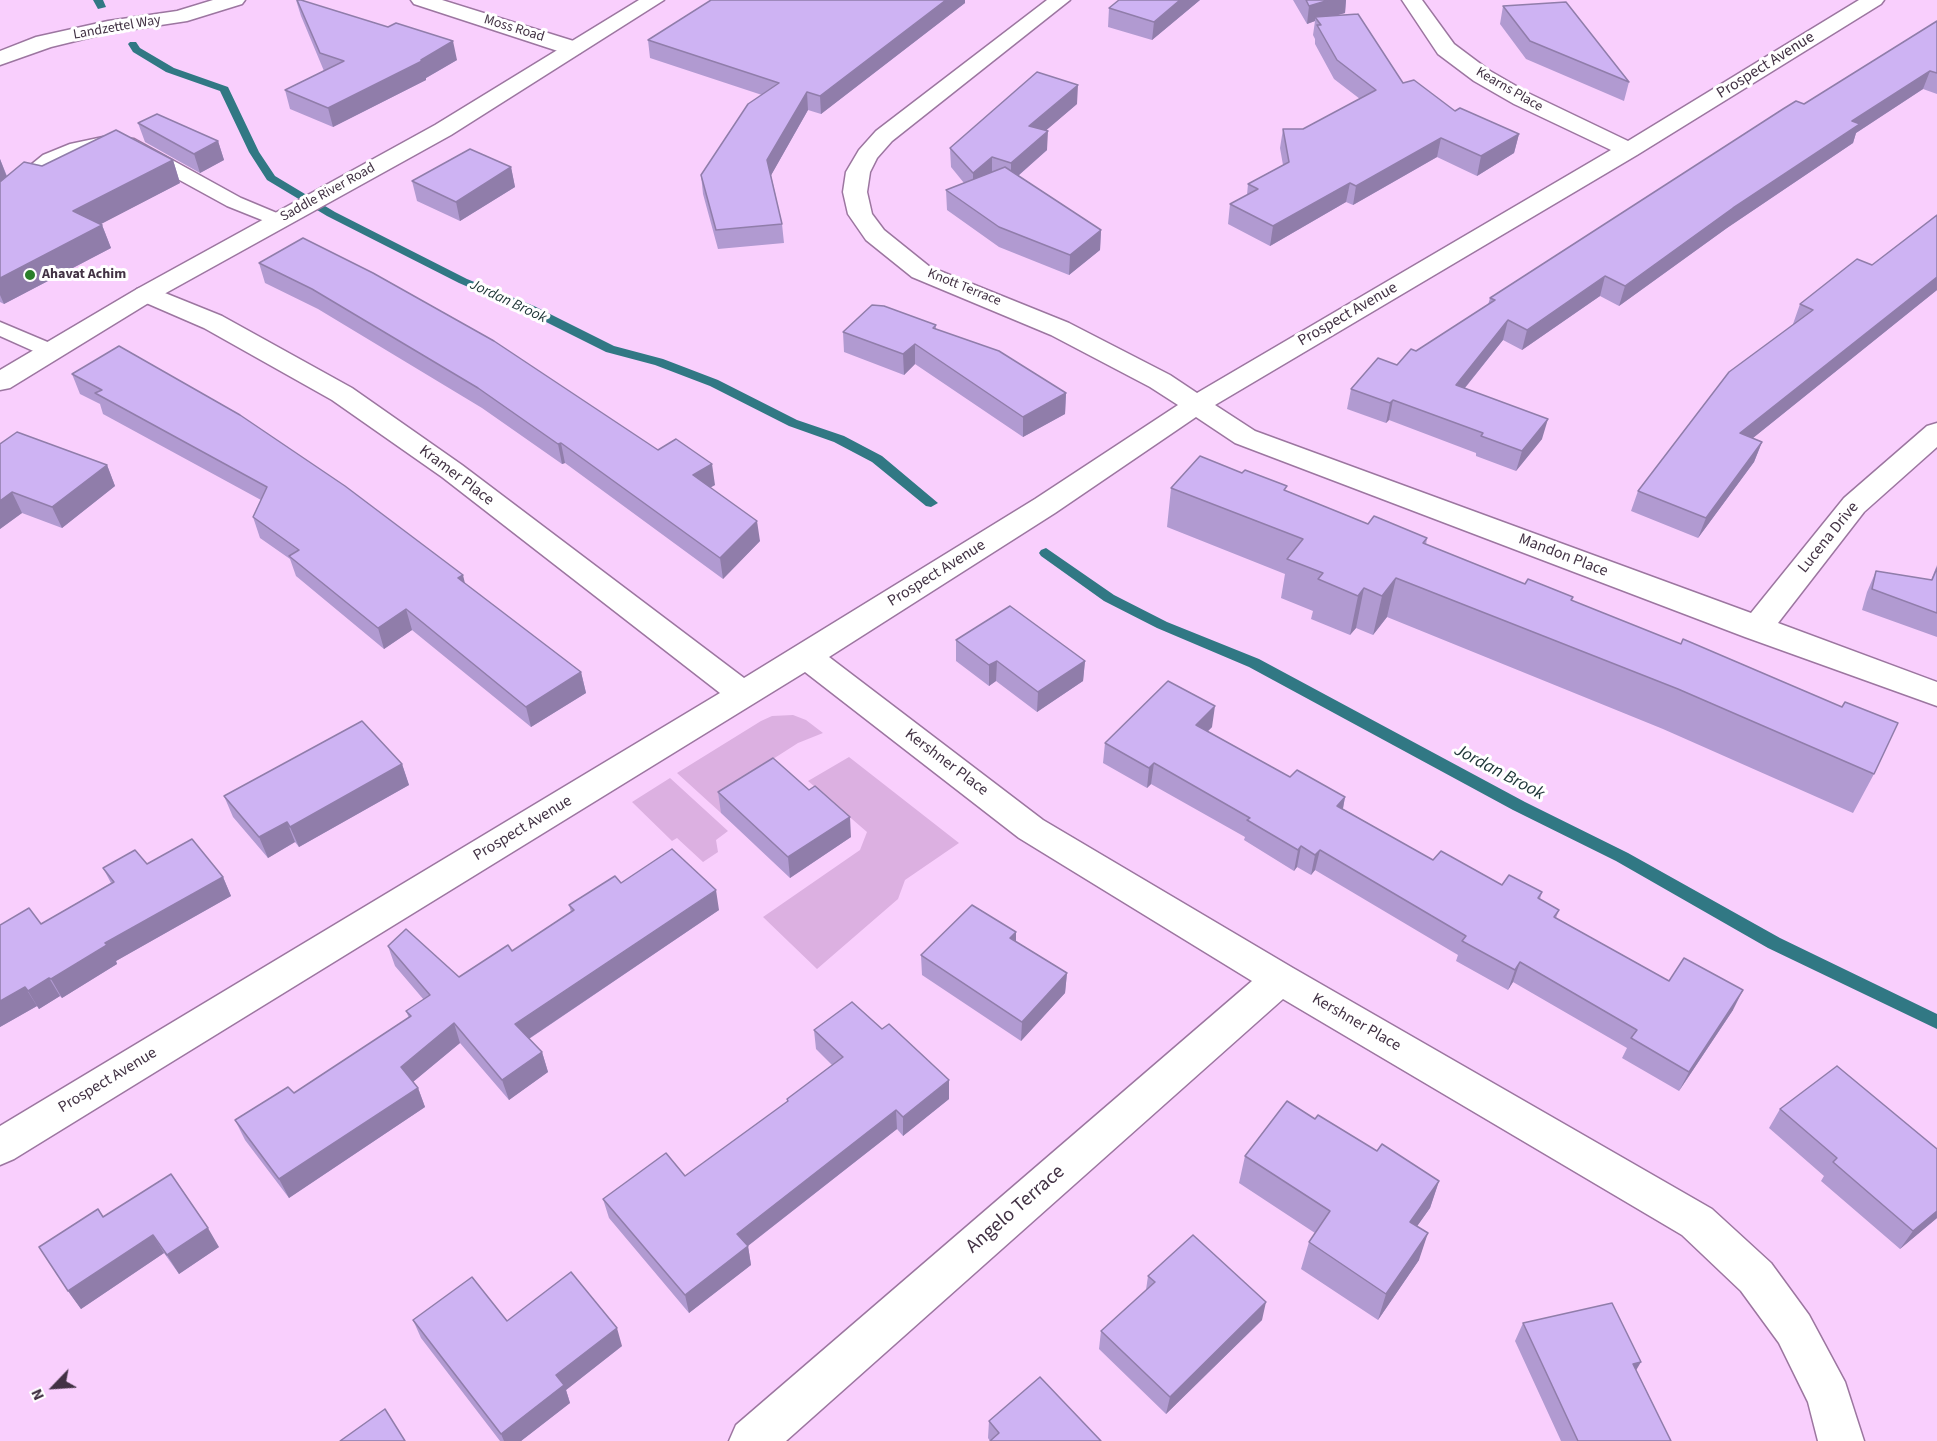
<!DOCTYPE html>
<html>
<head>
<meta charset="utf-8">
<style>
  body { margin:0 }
  #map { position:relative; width:1937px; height:1441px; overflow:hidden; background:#f9cffd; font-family:"Source Sans 3",sans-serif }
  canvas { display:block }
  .north { position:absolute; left:24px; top:1357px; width:60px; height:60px; -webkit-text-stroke:4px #fff; paint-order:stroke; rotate:245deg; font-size:16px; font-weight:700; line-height:24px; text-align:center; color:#423244 }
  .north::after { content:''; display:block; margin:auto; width:21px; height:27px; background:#423244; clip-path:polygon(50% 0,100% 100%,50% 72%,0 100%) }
</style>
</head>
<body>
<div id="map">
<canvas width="1937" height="1441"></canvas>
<div class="north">N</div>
</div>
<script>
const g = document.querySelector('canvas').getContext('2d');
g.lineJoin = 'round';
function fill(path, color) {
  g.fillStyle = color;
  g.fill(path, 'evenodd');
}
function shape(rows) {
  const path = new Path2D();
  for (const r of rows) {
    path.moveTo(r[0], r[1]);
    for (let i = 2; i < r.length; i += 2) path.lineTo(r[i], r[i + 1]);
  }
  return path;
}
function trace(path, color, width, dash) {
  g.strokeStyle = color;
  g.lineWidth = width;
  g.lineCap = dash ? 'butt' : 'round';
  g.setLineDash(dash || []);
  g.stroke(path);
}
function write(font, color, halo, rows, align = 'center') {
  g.font = font + ' "Source Sans 3",sans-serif';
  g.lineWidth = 6;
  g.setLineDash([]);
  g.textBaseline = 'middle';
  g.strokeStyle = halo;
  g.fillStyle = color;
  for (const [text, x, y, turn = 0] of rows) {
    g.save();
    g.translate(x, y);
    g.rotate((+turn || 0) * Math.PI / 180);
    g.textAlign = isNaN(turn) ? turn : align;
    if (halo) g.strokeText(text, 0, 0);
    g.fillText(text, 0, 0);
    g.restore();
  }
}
fill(shape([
  [793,715,806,720,823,733,798,743,759,768,772,780,721,813,677,773,761,721,772,716],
  [849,757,959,843,905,880,898,899,817,969,763,917,860,850,867,832,808,781],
  [670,778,728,831,716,840,718,852,703,862,677,838,672,841,632,802]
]), '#dcb0e1');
fill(shape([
  [93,0,103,0,106,7,98,9,93,0],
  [130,42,136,42,140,48,174,68,228,87,259,152,275,176,335,212,467,279,534,306,614,346,663,359,718,380,797,420,844,436,882,456,938,503,931,507,926,506,872,462,834,442,789,426,710,386,655,365,606,352,526,312,459,283,327,216,267,180,249,152,220,91,166,72,133,52,128,44,130,42],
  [1046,548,1114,595,1167,622,1259,659,1525,802,1628,853,1780,938,1937,1014,1937,1029,1768,948,1616,861,1513,810,1249,667,1157,628,1104,601,1041,556,1039,553,1041,550,1046,548]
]), '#317884');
const service = shape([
  [103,137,134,139,241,198,284,216,287,220,284,224,277,226,227,206,123,149,82,153,57,163,7,204,0,206,0,190,43,155,70,144,103,137],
  [0,322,57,346,60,351,57,356,49,358,0,336,0,322]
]);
const minor = shape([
  [213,0,245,0,242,4,187,21,108,33,51,47,0,65,0,51,36,37,108,21,177,11,213,0],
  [411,0,442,0,580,43,583,48,580,53,564,53,414,4,411,0],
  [1047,0,1070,0,892,141,877,158,870,172,867,192,872,214,884,230,930,267,1069,323,1170,375,1197,393,1611,150,1514,104,1474,81,1438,54,1402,0,1422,0,1454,44,1490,71,1530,94,1628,141,1859,0,1884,0,1881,4,1637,155,1215,405,1255,431,1751,613,1844,498,1927,426,1937,423,1937,447,1864,512,1778,623,1937,682,1937,706,1745,637,1235,443,1196,417,1055,513,829,657,1043,820,1293,968,1712,1209,1771,1263,1809,1315,1845,1382,1864,1441,1818,1441,1808,1402,1779,1343,1741,1291,1682,1235,1283,999,786,1441,729,1441,736,1425,1252,981,1019,838,805,672,14,1159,0,1165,0,1126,720,693,442,477,332,400,204,328,137,299,133,294,137,289,146,286,155,289,222,316,352,388,462,465,744,678,1035,499,1178,405,1150,387,1051,335,912,277,866,240,848,214,843,192,846,172,859,150,876,131,1047,0]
]);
const secondary = shape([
  [639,0,664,0,451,135,155,299,10,388,0,390,0,370,137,289,435,125,639,0]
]);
trace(service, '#9c76a0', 3);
trace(minor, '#9c76a0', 3);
trace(secondary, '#9c76a0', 3);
fill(service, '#fff');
fill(minor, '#fff');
fill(secondary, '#fff');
fill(shape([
  [296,0,457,60,426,78,426,80,333,127,290,109,285,90,324,71,301,16],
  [711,0,965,0,965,3,821,114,808,110,771,175,782,224,784,243,718,249,703,194,701,175,762,95,650,58,648,40],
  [1200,0,1152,40,1108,27,1109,8],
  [1293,0,1346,0,1345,13,1336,15,1403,83,1455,111,1519,134,1514,153,1477,176,1437,157,1353,205,1346,202,1270,246,1228,224,1230,204,1247,195,1248,184,1283,165,1280,148,1283,129,1303,129,1360,99,1334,79,1315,44,1315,39,1313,35,1315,21,1307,24],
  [1503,6,1629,82,1624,101,1526,59,1500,24],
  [1937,21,1937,94,1923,89,1856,133,1853,143,1727,228,1619,306,1600,296,1522,350,1503,340,1465,388,1542,439,1516,471,1476,456,1476,453,1389,420,1386,423,1347,409,1351,389,1397,365,1488,305,1490,298,1804,104],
  [1077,104,1046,130,1047,150,1018,176,1101,230,1100,250,1069,275,999,247,947,210,946,190,964,183,951,167,950,148],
  [138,123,218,141,224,160,200,173,145,142],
  [0,159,7,176,42,166,173,160,180,183,100,224,102,225,111,248,4,304,0,302],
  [511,167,515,187,460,221,417,201,412,181],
  [1937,215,1937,290,1753,438,1762,442,1754,462,1698,538,1631,511,1638,491,1794,324,1793,324,1800,304,1872,265],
  [259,263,658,450,715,485,710,487,760,541,723,579,565,463,562,464,482,408,318,309,265,283],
  [936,325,936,329,1066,393,1065,414,1023,437,915,364,904,375,844,352,843,332],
  [72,374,465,584,581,672,586,693,531,727,412,630,384,649,296,576,290,559,260,538,253,517,261,500,103,414,100,404,80,394],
  [0,444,107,465,115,486,62,528,22,513,0,529],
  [1242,473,1368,524,1427,538,1426,545,1525,584,1572,601,1874,774,1853,813,1663,729,1387,617,1373,635,1356,628,1350,635,1311,619,1313,611,1281,598,1285,574,1167,527,1171,488],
  [1937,565,1937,637,1862,610,1867,592,1876,571,1931,580],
  [956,640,1085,661,1083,681,1037,712,996,681,989,686,956,661],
  [1212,727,1207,732,1290,777,1345,797,1343,809,1433,860,1502,885,1542,892,1540,899,1559,910,1556,918,1669,981,1733,1010,1679,1091,1622,1058,1627,1048,1513,982,1508,990,1456,961,1458,955,1315,870,1311,875,1297,867,1294,871,1244,840,1245,837,1151,784,1147,788,1103,763,1105,743],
  [402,764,409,785,299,847,295,842,268,858,233,817,224,796],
  [718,792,851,837,790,878,721,813],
  [147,864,223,877,231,896,116,961,117,964,62,998,60,996,39,1009,37,1006,0,1027,0,925,41,924,111,883,103,868],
  [621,883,719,910,529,1039,542,1052,548,1072,509,1100,460,1043,413,1082,418,1088,425,1107,289,1198,245,1140,235,1120,294,1093,409,1018,406,1011,424,1000,395,966,388,946,459,977,512,951,571,912,569,905],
  [1016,932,1016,942,1067,973,1065,993,1021,1041,922,975,921,955],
  [814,1030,949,1099,903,1136,897,1129,748,1246,751,1265,689,1313,609,1218,603,1199,685,1176,787,1102,787,1099,832,1065,816,1049],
  [1780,1109,1937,1218,1900,1249,1821,1181,1824,1176,1769,1128],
  [1315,1119,1377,1151,1439,1181,1430,1208,1417,1226,1419,1260,1378,1320,1301,1269,1309,1242,1315,1233,1239,1183,1245,1156],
  [103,1217,219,1247,179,1274,164,1253,81,1309,68,1291],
  [1148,1276,1262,1320,1166,1414,1099,1349,1101,1331,1146,1290],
  [413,1320,507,1321,622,1346,566,1390,570,1403,521,1441,500,1441,421,1338],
  [1523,1323,1636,1370,1671,1441,1561,1441,1515,1341],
  [989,1421,1101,1441,990,1441,988,1438]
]), '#b19ad1');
fill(shape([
  [946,0,965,0,965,3,821,114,820,96],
  [1180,0,1200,0,1152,40,1154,22],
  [1329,0,1346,0,1345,13,1318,21,1315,17,1315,21,1307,24,1309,6],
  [453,41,457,60,426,78,426,80,333,127,328,108,421,60],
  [1930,71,1923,89,1856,133,1853,143,1727,228,1619,306,1625,286,1852,121],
  [1078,85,1077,104,1029,145,1029,126],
  [807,92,808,110,769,179,767,160],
  [1048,131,1047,150,1011,182,1011,163],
  [1519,134,1514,153,1477,176,1481,156],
  [1441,138,1437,157,1353,205,1356,186],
  [218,141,224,160,200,173,194,154],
  [992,157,992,176,973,193,973,173],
  [0,159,8,180,0,188],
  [173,160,180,183,82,234,73,211],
  [511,167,515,187,460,221,456,202],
  [1350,183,1346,202,1270,246,1273,226],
  [102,225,111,248,4,304,0,295,0,278],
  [1101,230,1100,250,1069,275,1070,255],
  [1605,276,1600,296,1522,350,1527,330],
  [1937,277,1937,290,1733,454,1740,433],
  [1508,320,1503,340,1451,405,1456,385],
  [915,344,915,364,904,375,903,354],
  [1066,393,1065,414,1023,437,1023,417],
  [1393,400,1389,420,1386,423,1390,403],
  [1548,419,1542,439,1516,471,1522,451],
  [1762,442,1754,462,1698,538,1706,518],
  [561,443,565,463,562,464,558,444],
  [712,464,715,485,696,496,693,475],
  [107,465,115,486,62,528,52,507],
  [12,492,22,513,0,529,0,501],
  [757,521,760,541,723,579,720,558],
  [463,575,468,596,458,578],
  [1396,578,1387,617,1373,635,1382,596],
  [1364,588,1356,628,1350,635,1358,596],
  [406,609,412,630,384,649,378,628],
  [997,661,996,681,989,686,989,665],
  [1085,661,1083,681,1037,712,1038,692],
  [581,672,586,693,531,727,526,707],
  [1215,706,1212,727,1193,746,1196,725],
  [1154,763,1151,784,1147,788,1149,768],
  [402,764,409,785,299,847,290,827],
  [1345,797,1341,818,1337,806],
  [850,817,851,837,790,878,788,857],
  [287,822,295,842,268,858,259,837],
  [1301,846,1297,867,1294,871,1298,850],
  [1320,850,1315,870,1311,875,1315,855],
  [223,877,231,896,116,961,117,964,62,998,51,979,105,943],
  [716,890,719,910,521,1044,515,1024],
  [1016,932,1016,952,1010,938],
  [1520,962,1513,982,1508,990,1515,970],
  [1067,973,1065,993,1021,1041,1022,1022],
  [49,978,60,996,39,1009,28,991],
  [25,987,37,1006,0,1027,0,1001],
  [1743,990,1733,1010,1679,1091,1689,1072],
  [454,1023,460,1043,408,1086,401,1067],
  [542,1052,548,1072,509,1100,502,1080],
  [949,1080,949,1099,903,1136,903,1117],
  [418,1088,425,1107,289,1198,279,1179],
  [896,1110,897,1129,740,1252,737,1234],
  [1439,1181,1430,1208,1401,1249,1410,1222],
  [1937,1211,1937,1218,1900,1249,1913,1231],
  [208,1228,219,1247,179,1274,167,1255],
  [1428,1233,1419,1260,1378,1320,1386,1294],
  [153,1235,164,1253,81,1309,68,1291],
  [748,1246,751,1265,689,1313,685,1295],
  [1266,1302,1262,1320,1166,1414,1170,1397],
  [617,1328,622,1346,566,1390,570,1403,521,1441,504,1441,501,1434,556,1375],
  [1641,1362,1631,1379,1633,1364]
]), '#907daa');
const building = shape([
  [297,0,301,0,388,27,396,23,453,41,421,60,422,61,328,108,285,90,344,61,320,53,297,0],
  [711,0,946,0,820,96,807,92,767,160,782,224,716,230,701,175,748,104,779,83,648,40,711,0],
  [1119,0,1180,0,1154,22,1109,8,1119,0],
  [1306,0,1329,0,1309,6,1306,0],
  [1566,2,1629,82,1530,41,1503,6,1566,2],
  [1358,14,1403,83,1414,80,1455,111,1460,108,1519,134,1481,156,1441,138,1356,186,1350,183,1273,226,1230,204,1258,189,1248,184,1289,162,1283,129,1303,129,1376,90,1337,60,1317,25,1321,25,1315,17,1358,14],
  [1937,21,1937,73,1930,71,1852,121,1860,124,1733,208,1625,286,1605,276,1527,330,1508,320,1456,385,1548,419,1522,451,1481,436,1483,433,1393,400,1390,403,1351,389,1378,358,1397,365,1411,349,1416,351,1495,300,1490,298,1783,109,1796,101,1804,104,1937,21],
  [1037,72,1078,85,1029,126,1048,131,1011,163,992,157,973,173,950,148,1037,72],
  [157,114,218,141,194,154,138,123,157,114],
  [116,130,173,160,73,211,102,225,0,278,0,182,24,162,42,166,116,130],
  [470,149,511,167,456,202,412,181,470,149],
  [1005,167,1101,230,1070,255,999,227,946,190,1005,167],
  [1937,215,1937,277,1740,433,1762,442,1706,518,1638,491,1729,372,1813,310,1800,304,1857,259,1872,265,1937,215],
  [303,238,373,273,494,341,658,450,676,439,712,464,693,475,757,521,720,558,561,443,558,444,478,388,312,289,259,263,303,238],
  [872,305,884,306,936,325,933,328,999,351,1066,393,1023,417,915,344,903,354,843,332,872,305],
  [119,346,240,415,345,486,463,575,458,578,581,672,526,707,406,609,378,628,289,556,299,550,253,517,267,487,95,393,102,390,72,374,119,346],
  [17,432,107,465,52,507,12,492,0,501,0,444,17,432],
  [1200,456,1242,473,1245,470,1287,486,1284,490,1368,524,1374,516,1427,538,1423,543,1525,584,1528,579,1573,597,1571,600,1681,644,1683,639,1842,707,1845,702,1898,723,1874,774,1678,689,1396,578,1382,596,1364,588,1358,596,1318,579,1323,573,1287,559,1303,539,1171,488,1200,456],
  [1937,568,1937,613,1872,589,1876,571,1932,580,1937,568],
  [1010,606,1085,661,1038,692,997,661,989,665,956,640,1010,606],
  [1168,681,1215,706,1196,725,1290,777,1297,770,1345,797,1337,806,1433,860,1441,851,1502,885,1509,875,1542,892,1538,898,1559,910,1554,917,1669,981,1684,958,1743,990,1689,1072,1631,1038,1637,1030,1520,962,1515,970,1462,941,1466,936,1320,850,1315,855,1301,846,1298,850,1247,820,1250,818,1154,763,1149,768,1105,743,1168,681],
  [362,721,402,764,290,827,287,822,259,837,224,796,362,721],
  [773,758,809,790,815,786,850,817,788,857,718,792,773,758],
  [192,839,223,877,105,943,107,945,51,979,49,978,28,991,25,987,0,1001,0,925,29,908,41,924,114,882,103,868,135,850,147,864,192,839],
  [672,849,716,890,515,1024,542,1052,502,1080,454,1023,401,1067,418,1088,279,1179,235,1120,288,1087,294,1093,411,1016,406,1011,430,995,388,946,406,929,459,977,508,945,512,951,574,910,569,905,615,876,621,883,672,849],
  [972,905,1016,932,1010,938,1067,973,1022,1022,921,955,972,905],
  [852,1002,882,1029,889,1024,949,1080,903,1117,896,1110,737,1234,748,1246,685,1295,603,1199,666,1153,685,1176,788,1101,787,1099,843,1057,814,1030,852,1002],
  [1837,1066,1937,1149,1937,1211,1913,1231,1833,1162,1837,1158,1780,1109,1837,1066],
  [1287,1101,1315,1119,1318,1115,1377,1151,1382,1144,1439,1181,1410,1222,1428,1233,1386,1294,1309,1242,1330,1211,1245,1156,1287,1101],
  [171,1174,208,1228,167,1255,153,1235,68,1291,39,1247,98,1209,103,1217,171,1174],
  [1193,1235,1266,1302,1170,1397,1101,1331,1155,1282,1148,1276,1193,1235],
  [571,1272,617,1328,556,1375,564,1385,501,1434,413,1320,472,1277,507,1321,571,1272],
  [1612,1303,1641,1362,1633,1364,1671,1441,1578,1441,1523,1323,1612,1303],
  [1040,1377,1101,1441,990,1441,999,1433,989,1421,1040,1377],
  [385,1409,405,1441,340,1441,385,1409]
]);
fill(building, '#ceb3f3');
trace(building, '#907daa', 1.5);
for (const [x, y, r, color] of [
  [30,275,6,"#2b7f2b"]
]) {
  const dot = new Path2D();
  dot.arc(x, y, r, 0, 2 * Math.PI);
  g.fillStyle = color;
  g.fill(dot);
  trace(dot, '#fff', 2);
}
write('14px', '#423244', '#fff', [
  ["Landzettel Way",117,28,-10],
  ["Moss Road",514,29,17],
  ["Kearns Place",1509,90,30],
  ["Saddle River Road",328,193,-29],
  ["Knott Terrace",964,288,22]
]);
write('bold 14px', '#423244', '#fff', [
  ["Ahavat Achim",42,275]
], 'left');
write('italic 15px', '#203739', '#fff', [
  ["Jordan Brook",508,302,25]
]);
write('16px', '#423244', '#fff', [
  ["Prospect Avenue",1766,66,-32],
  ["Prospect Avenue",1348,315,-30],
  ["Kramer Place",456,476,37],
  ["Lucena Drive",1829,538,-51],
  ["Mandon Place",1563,556,21],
  ["Prospect Avenue",937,574,-32],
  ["Kershner Place",946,763,37],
  ["Prospect Avenue",523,829,-31],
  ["Kershner Place",1356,1023,30],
  ["Prospect Avenue",108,1081,-31]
]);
write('italic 18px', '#203739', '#fff', [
  ["Jordan Brook",1499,773,28]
]);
write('20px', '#423244', '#fff', [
  ["Angelo Terrace",1016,1210,-41]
]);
</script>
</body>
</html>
